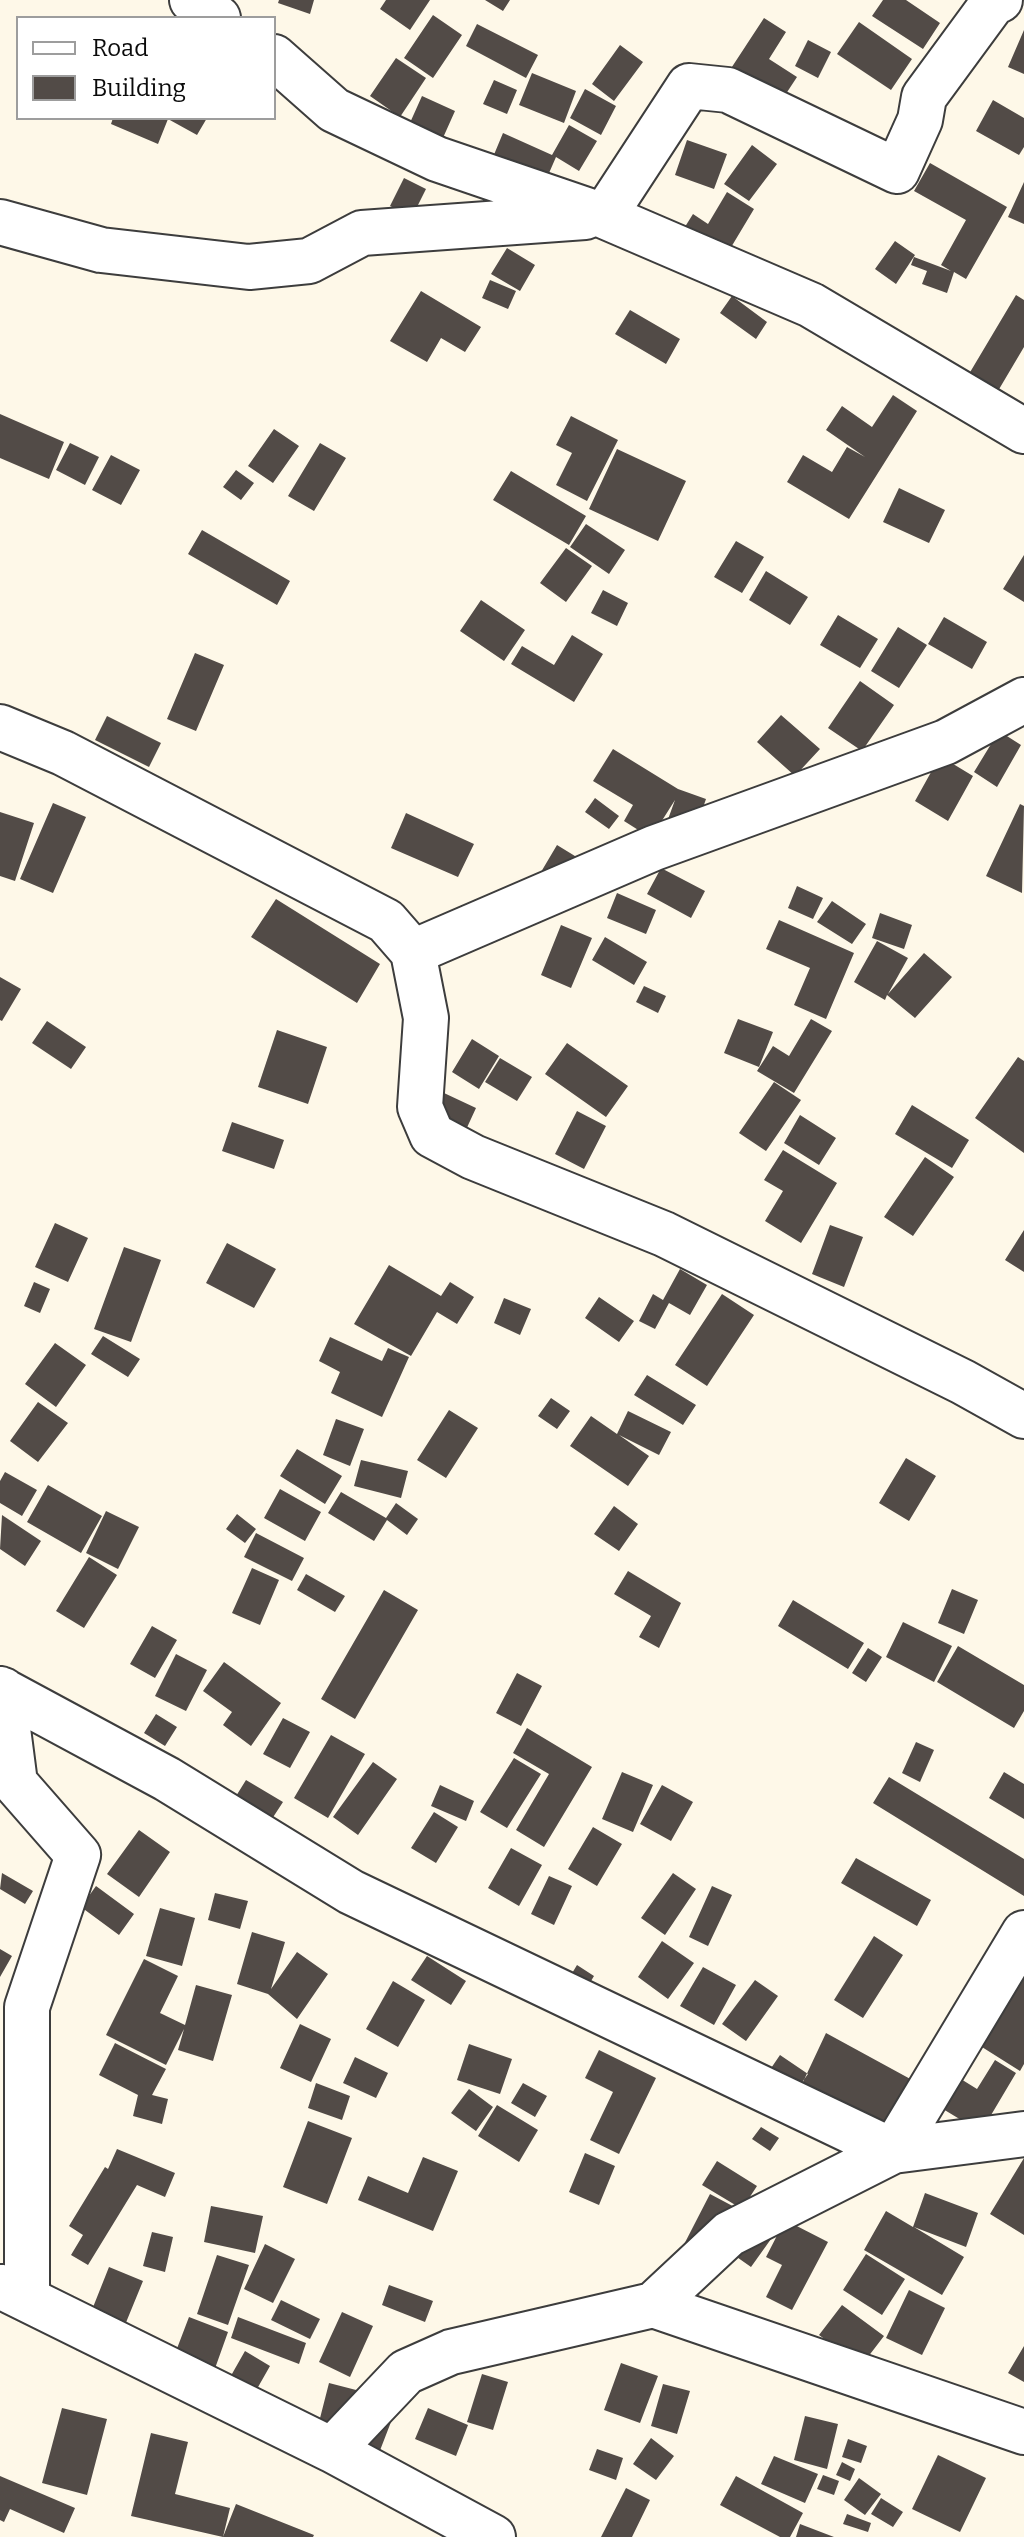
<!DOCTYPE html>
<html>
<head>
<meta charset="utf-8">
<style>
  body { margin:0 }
  #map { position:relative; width:1024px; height:2537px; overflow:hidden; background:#fef8e8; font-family:Bitter,serif }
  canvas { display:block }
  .legend { position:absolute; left:16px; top:16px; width:260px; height:104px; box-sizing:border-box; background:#fff; border:2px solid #9d9d9d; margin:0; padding:10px 14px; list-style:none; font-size:24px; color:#0a0a0a }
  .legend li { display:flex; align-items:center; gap:16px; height:40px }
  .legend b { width:40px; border:2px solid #9d9d9d }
</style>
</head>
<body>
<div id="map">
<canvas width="1024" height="2537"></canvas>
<ul class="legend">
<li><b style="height:10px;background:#fff"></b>Road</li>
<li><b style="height:22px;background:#524b47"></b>Building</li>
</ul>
</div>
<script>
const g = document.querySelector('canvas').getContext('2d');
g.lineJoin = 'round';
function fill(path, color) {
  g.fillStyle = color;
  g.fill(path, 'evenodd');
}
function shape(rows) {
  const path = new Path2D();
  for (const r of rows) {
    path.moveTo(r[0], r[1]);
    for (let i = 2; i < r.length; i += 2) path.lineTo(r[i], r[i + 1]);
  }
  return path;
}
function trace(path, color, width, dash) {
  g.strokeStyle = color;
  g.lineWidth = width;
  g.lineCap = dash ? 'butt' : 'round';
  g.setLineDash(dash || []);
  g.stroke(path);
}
fill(shape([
  [279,0,314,0,310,14,278,3],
  [386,0,430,0,410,30,380,9],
  [485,0,510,0,503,11],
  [883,0,906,0,940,23,923,49,872,16],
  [433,15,462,35,433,78,404,58],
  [764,18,786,32,769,59,797,77,776,109,726,76],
  [859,22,912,59,891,90,837,54],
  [477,24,538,55,526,78,466,46],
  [1024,30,1024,74,1008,67],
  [808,40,831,52,818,78,795,66],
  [620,45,643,62,614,101,592,84],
  [396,58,426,78,400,117,370,96],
  [532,73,576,91,564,123,519,105],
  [494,80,517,90,507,114,483,104],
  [585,89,616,106,601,135,570,118],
  [422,96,455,111,442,140,409,125],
  [993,100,1024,118,1024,147,1019,155,976,131],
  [113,118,207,118,197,135,168,119,158,144,111,124],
  [569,125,597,141,579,171,556,157,546,180,493,157,503,133,552,155],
  [687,140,727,154,714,189,675,175],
  [752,145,777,164,749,201,724,184],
  [930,163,1007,207,966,279,954,272,947,293,922,284,927,271,911,265,914,257,951,271,941,265,966,220,914,191],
  [404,178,426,189,412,217,390,206],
  [1024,182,1024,224,1008,217],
  [727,192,754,209,721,264,678,238,693,214,708,224],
  [895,241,915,255,896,284,875,269],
  [507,248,535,265,520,291,491,274],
  [490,280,516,291,508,309,482,298],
  [421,291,481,327,465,352,441,338,427,362,390,341],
  [1016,295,1024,300,1024,347,995,396,966,379],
  [732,296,767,322,756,339,720,313],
  [630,310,680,339,666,364,615,334],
  [893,395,917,411,849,519,787,482,803,455,832,472,847,447,865,457,826,430,842,406,872,427],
  [0,414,64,442,49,479,0,458],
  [571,416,618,440,587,501,556,485,572,453,556,445],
  [274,429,299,446,273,483,248,466],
  [70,443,99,457,85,485,56,470],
  [320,443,346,458,314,511,288,496],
  [617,449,686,481,658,541,589,509],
  [111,455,140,470,121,505,92,490],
  [236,470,254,483,241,500,223,487],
  [511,471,586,516,569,545,493,500],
  [899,488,945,510,929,543,883,522],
  [586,524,625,550,609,574,570,547],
  [202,530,290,581,277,605,188,554],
  [736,541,764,557,742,593,714,577],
  [566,548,592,566,566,602,540,583],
  [1024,555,1024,602,1003,589],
  [766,571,808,597,790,625,749,600],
  [603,590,628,603,617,626,591,613],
  [481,600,525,630,504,661,460,631],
  [838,615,878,639,860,668,820,645],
  [944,617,987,642,972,669,928,644],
  [898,627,927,645,899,688,871,671],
  [572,635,603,654,574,702,511,664,522,646,554,665],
  [195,653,224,665,196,731,167,719],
  [860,681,894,705,862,751,828,728],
  [781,715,820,749,795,776,757,742],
  [107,716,161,743,149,767,95,740],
  [999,731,1021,745,997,787,974,772],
  [613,749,678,789,706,799,691,843,663,833,675,800,651,838,624,821,633,805,593,781],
  [940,756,973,776,948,821,915,801],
  [595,798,619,816,609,829,585,812],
  [53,803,86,817,53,893,20,879],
  [1020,804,1024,806,1022,893,986,876],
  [0,812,34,823,15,881,0,876],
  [406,813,474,844,458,877,391,848],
  [557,845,601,872,584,899,541,872],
  [661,868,705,891,691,918,647,894],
  [797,886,823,898,813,919,788,908],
  [617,893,656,910,646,934,607,918],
  [276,899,380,964,357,1003,251,937],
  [832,901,866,924,852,944,817,922],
  [880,913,912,925,904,949,872,938],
  [779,920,854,953,826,1019,794,1005,810,968,766,949],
  [561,925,592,938,571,988,541,975],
  [605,937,647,962,634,985,592,960],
  [877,941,908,958,888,994,924,953,952,977,915,1018,887,995,885,1000,854,982],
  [0,977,21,989,2,1021,0,1020],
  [644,986,666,996,658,1013,636,1002],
  [738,1019,773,1032,759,1067,724,1053],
  [811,1019,832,1031,794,1093,757,1071,773,1046,789,1056],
  [47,1021,86,1047,71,1069,32,1043],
  [277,1030,327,1047,308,1104,258,1087],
  [472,1039,499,1056,479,1089,452,1072],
  [567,1043,628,1086,606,1117,545,1074],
  [1018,1057,1024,1061,1024,1153,975,1118],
  [500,1058,532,1077,517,1101,485,1082],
  [774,1082,801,1100,766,1151,739,1133],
  [444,1093,476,1108,464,1134,433,1119],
  [912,1105,969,1140,952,1168,895,1134],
  [577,1111,606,1126,584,1169,555,1154],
  [800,1115,836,1138,819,1165,784,1143],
  [232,1122,284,1140,274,1169,222,1151],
  [783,1150,837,1183,801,1243,765,1221,783,1191,764,1180],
  [925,1157,954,1177,913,1236,884,1217],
  [55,1223,88,1238,68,1282,35,1267],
  [830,1225,863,1237,844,1287,812,1274],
  [1024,1230,1024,1272,1005,1260],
  [227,1243,276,1269,254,1308,206,1283],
  [124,1247,161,1260,131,1342,94,1329],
  [389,1265,441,1296,450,1282,474,1297,457,1324,437,1312,411,1356,354,1324],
  [680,1269,707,1285,690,1315,669,1303,655,1329,639,1321,653,1294,663,1300],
  [34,1282,50,1289,40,1313,24,1306],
  [722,1294,754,1315,707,1386,675,1365],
  [599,1297,634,1321,619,1342,585,1318],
  [504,1298,531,1309,520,1335,494,1323],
  [103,1336,140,1359,128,1377,91,1354],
  [330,1337,382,1361,388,1348,409,1357,382,1417,331,1393,340,1372,319,1361],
  [55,1343,86,1365,56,1407,25,1384],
  [647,1375,696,1405,683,1425,634,1395],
  [551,1398,570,1411,557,1429,538,1416],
  [38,1402,68,1423,38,1462,10,1441],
  [449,1410,478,1428,446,1478,417,1460],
  [628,1411,671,1432,659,1455,619,1435,649,1456,628,1486,570,1446,591,1416,617,1434],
  [336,1419,364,1429,350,1466,323,1455],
  [297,1449,342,1476,325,1504,280,1476],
  [906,1458,936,1476,909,1521,879,1503],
  [361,1460,408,1471,401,1498,354,1486],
  [5,1472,37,1490,22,1516,0,1503,0,1481],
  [48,1485,102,1516,81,1553,27,1522],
  [280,1489,321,1512,305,1541,264,1518],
  [341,1492,386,1518,396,1503,418,1519,407,1535,387,1520,374,1541,328,1513],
  [614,1506,638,1524,619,1551,594,1534],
  [106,1511,139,1527,118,1569,86,1553],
  [237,1514,256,1529,245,1543,226,1529],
  [2,1515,41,1541,25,1566,0,1549],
  [256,1533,304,1558,292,1581,244,1557],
  [89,1557,117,1575,84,1628,56,1611],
  [252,1568,279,1580,260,1625,232,1613],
  [628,1571,681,1603,659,1648,639,1637,651,1616,614,1594],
  [306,1574,345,1596,335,1612,297,1590],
  [952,1589,978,1600,964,1634,938,1623],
  [384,1590,418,1610,355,1719,321,1699],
  [793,1600,864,1643,848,1669,778,1626],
  [903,1622,952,1646,934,1682,886,1657],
  [152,1626,177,1640,155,1678,130,1664],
  [958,1646,1024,1685,1024,1711,1014,1728,937,1682],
  [868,1648,882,1657,866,1682,852,1673],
  [176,1654,207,1670,186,1711,155,1696],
  [224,1662,281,1703,251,1746,223,1725,232,1712,203,1691],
  [517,1673,542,1686,521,1726,496,1713],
  [156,1714,177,1727,165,1746,144,1733],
  [283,1718,310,1732,290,1768,263,1754],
  [527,1728,592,1767,544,1847,516,1830,549,1774,513,1753],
  [331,1735,365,1754,328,1818,294,1798],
  [916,1742,934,1750,920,1782,902,1773],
  [514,1758,541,1774,507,1828,480,1812],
  [373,1762,397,1779,358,1835,333,1817],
  [622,1772,653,1785,633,1832,602,1819],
  [1004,1772,1024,1784,1024,1819,989,1798],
  [889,1777,1024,1859,1024,1896,873,1803],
  [246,1780,283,1802,264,1831,228,1809],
  [440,1785,474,1801,466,1821,431,1806],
  [662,1785,693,1802,671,1841,640,1824],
  [434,1812,458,1827,436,1863,411,1848],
  [593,1827,622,1844,597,1886,568,1869],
  [139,1830,170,1852,139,1897,107,1874],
  [511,1848,542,1865,519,1906,488,1888],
  [856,1858,931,1900,917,1926,841,1883],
  [2,1873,33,1891,25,1904,0,1889],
  [673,1873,696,1889,665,1935,641,1918],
  [549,1876,572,1886,554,1925,531,1914],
  [96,1886,134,1914,119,1935,81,1907],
  [712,1886,732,1895,708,1946,689,1937],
  [215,1893,248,1901,240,1929,208,1920],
  [160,1908,195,1918,182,1966,146,1956],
  [252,1932,285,1942,271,1989,297,1952,328,1974,297,2019,268,1994,237,1984],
  [874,1936,903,1955,863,2018,834,2000],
  [662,1941,694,1963,668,1999,638,1977],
  [0,1949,12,1956,0,1977],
  [427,1956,466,1981,451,2005,411,1980],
  [144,1959,178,1976,160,2013,185,2025,196,1985,232,1995,213,2061,178,2050,184,2029,166,2065,106,2035],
  [1024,1960,1024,2064,1020,2071,974,2042],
  [577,1965,594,1976,582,1996,565,1985],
  [703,1967,736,1985,714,2025,680,2006],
  [755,1980,778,1996,746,2041,722,2024],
  [393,1981,425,2000,398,2047,366,2029],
  [300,2024,331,2039,311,2082,280,2068],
  [826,2033,914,2081,880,2144,795,2099],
  [115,2043,166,2069,152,2095,168,2099,162,2124,133,2116,138,2095,99,2075],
  [469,2044,512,2059,500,2094,457,2080],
  [599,2050,656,2078,619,2154,590,2140,613,2092,585,2078],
  [780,2055,808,2074,790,2099,763,2080],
  [355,2057,388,2073,376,2098,343,2083],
  [995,2060,1016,2073,981,2132,938,2106,956,2076,977,2089],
  [316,2083,350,2096,342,2120,308,2108],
  [523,2083,547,2096,535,2117,511,2103],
  [469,2089,493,2107,476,2131,451,2113],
  [497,2105,538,2130,519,2162,478,2136],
  [308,2121,352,2138,327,2204,283,2187],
  [761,2127,779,2138,770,2151,752,2139],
  [117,2149,175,2173,165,2197,137,2185,88,2265,71,2255,83,2235,69,2226,105,2167,108,2169],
  [585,2153,615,2166,599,2205,569,2192],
  [423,2157,458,2171,433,2231,358,2200,368,2176,408,2193],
  [1024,2158,1024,2235,990,2214],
  [717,2161,757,2186,742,2209,702,2185],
  [925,2193,978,2213,966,2247,914,2227,964,2257,942,2295,864,2250,886,2211,913,2227],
  [710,2194,742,2211,677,2258],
  [211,2206,263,2216,255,2253,204,2242],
  [785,2220,828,2242,792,2310,766,2297,782,2265,766,2257],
  [152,2232,173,2237,165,2272,143,2266],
  [776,2232,751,2267,724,2248],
  [265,2244,295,2259,273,2303,244,2289],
  [866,2254,905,2279,882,2315,843,2290],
  [217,2255,249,2265,228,2325,197,2314],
  [109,2267,143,2281,109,2364,76,2350],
  [389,2285,433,2301,425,2322,382,2305],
  [909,2290,945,2308,922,2355,886,2338],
  [281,2300,320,2319,310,2339,271,2320],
  [842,2305,884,2336,861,2366,819,2335],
  [342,2312,373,2326,350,2377,319,2362],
  [189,2317,228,2332,213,2374,173,2359],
  [238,2317,306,2343,299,2364,231,2338],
  [1024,2346,1024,2382,1008,2373],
  [245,2351,270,2366,245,2410,220,2395],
  [621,2363,658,2376,640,2423,604,2410],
  [482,2374,508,2382,493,2430,467,2422],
  [329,2383,360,2391,349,2433,318,2426],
  [663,2384,690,2391,677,2434,651,2426],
  [62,2408,107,2419,87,2495,42,2483],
  [428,2408,468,2425,456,2456,415,2439],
  [396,2409,379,2453,350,2441],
  [805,2416,838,2424,827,2469,794,2460],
  [151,2433,188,2442,175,2494,230,2508,223,2537,131,2516],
  [651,2438,674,2456,656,2480,633,2464],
  [848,2439,867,2446,861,2463,842,2457],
  [597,2449,623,2458,616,2480,589,2470],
  [938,2455,986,2478,960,2532,912,2509],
  [774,2456,818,2474,805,2503,761,2484],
  [842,2462,855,2469,850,2481,836,2475],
  [823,2475,839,2481,834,2495,817,2489],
  [0,2476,75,2508,64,2533,10,2509,4,2522,0,2520],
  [736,2476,803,2513,790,2537,780,2537,720,2505],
  [859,2478,881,2494,865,2515,844,2500],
  [626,2488,650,2500,632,2537,601,2537],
  [881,2498,903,2512,893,2527,871,2514],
  [236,2504,314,2535,313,2537,223,2537],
  [847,2514,871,2523,868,2532,843,2524],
  [800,2524,834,2537,796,2537]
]), '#524b47');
const minor = shape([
  [192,0,218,18],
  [274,57,334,110,437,159,604,216,811,305,1024,431],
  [604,216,689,86,728,90,897,171,920,120,924,97,993,3,1000,0],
  [0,222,101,250,249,267,309,261,362,233,585,217],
  [0,727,63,753,386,921,413,952,426,1018,420,1107,432,1135,473,1157,664,1234,963,1382,1024,1416],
  [413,952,654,848,946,742,1024,700],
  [0,1689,167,1779,351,1892,893,2151,1024,2134],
  [3,1690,15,1783,78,1855,27,2007,27,2298],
  [2,2287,332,2450,493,2537],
  [653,2305,729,2234,893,2151,1024,1933],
  [332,2450,406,2372,451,2352,653,2305,1024,2432]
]);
trace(minor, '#3d3d3d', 48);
trace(minor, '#fff', 44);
</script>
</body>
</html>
